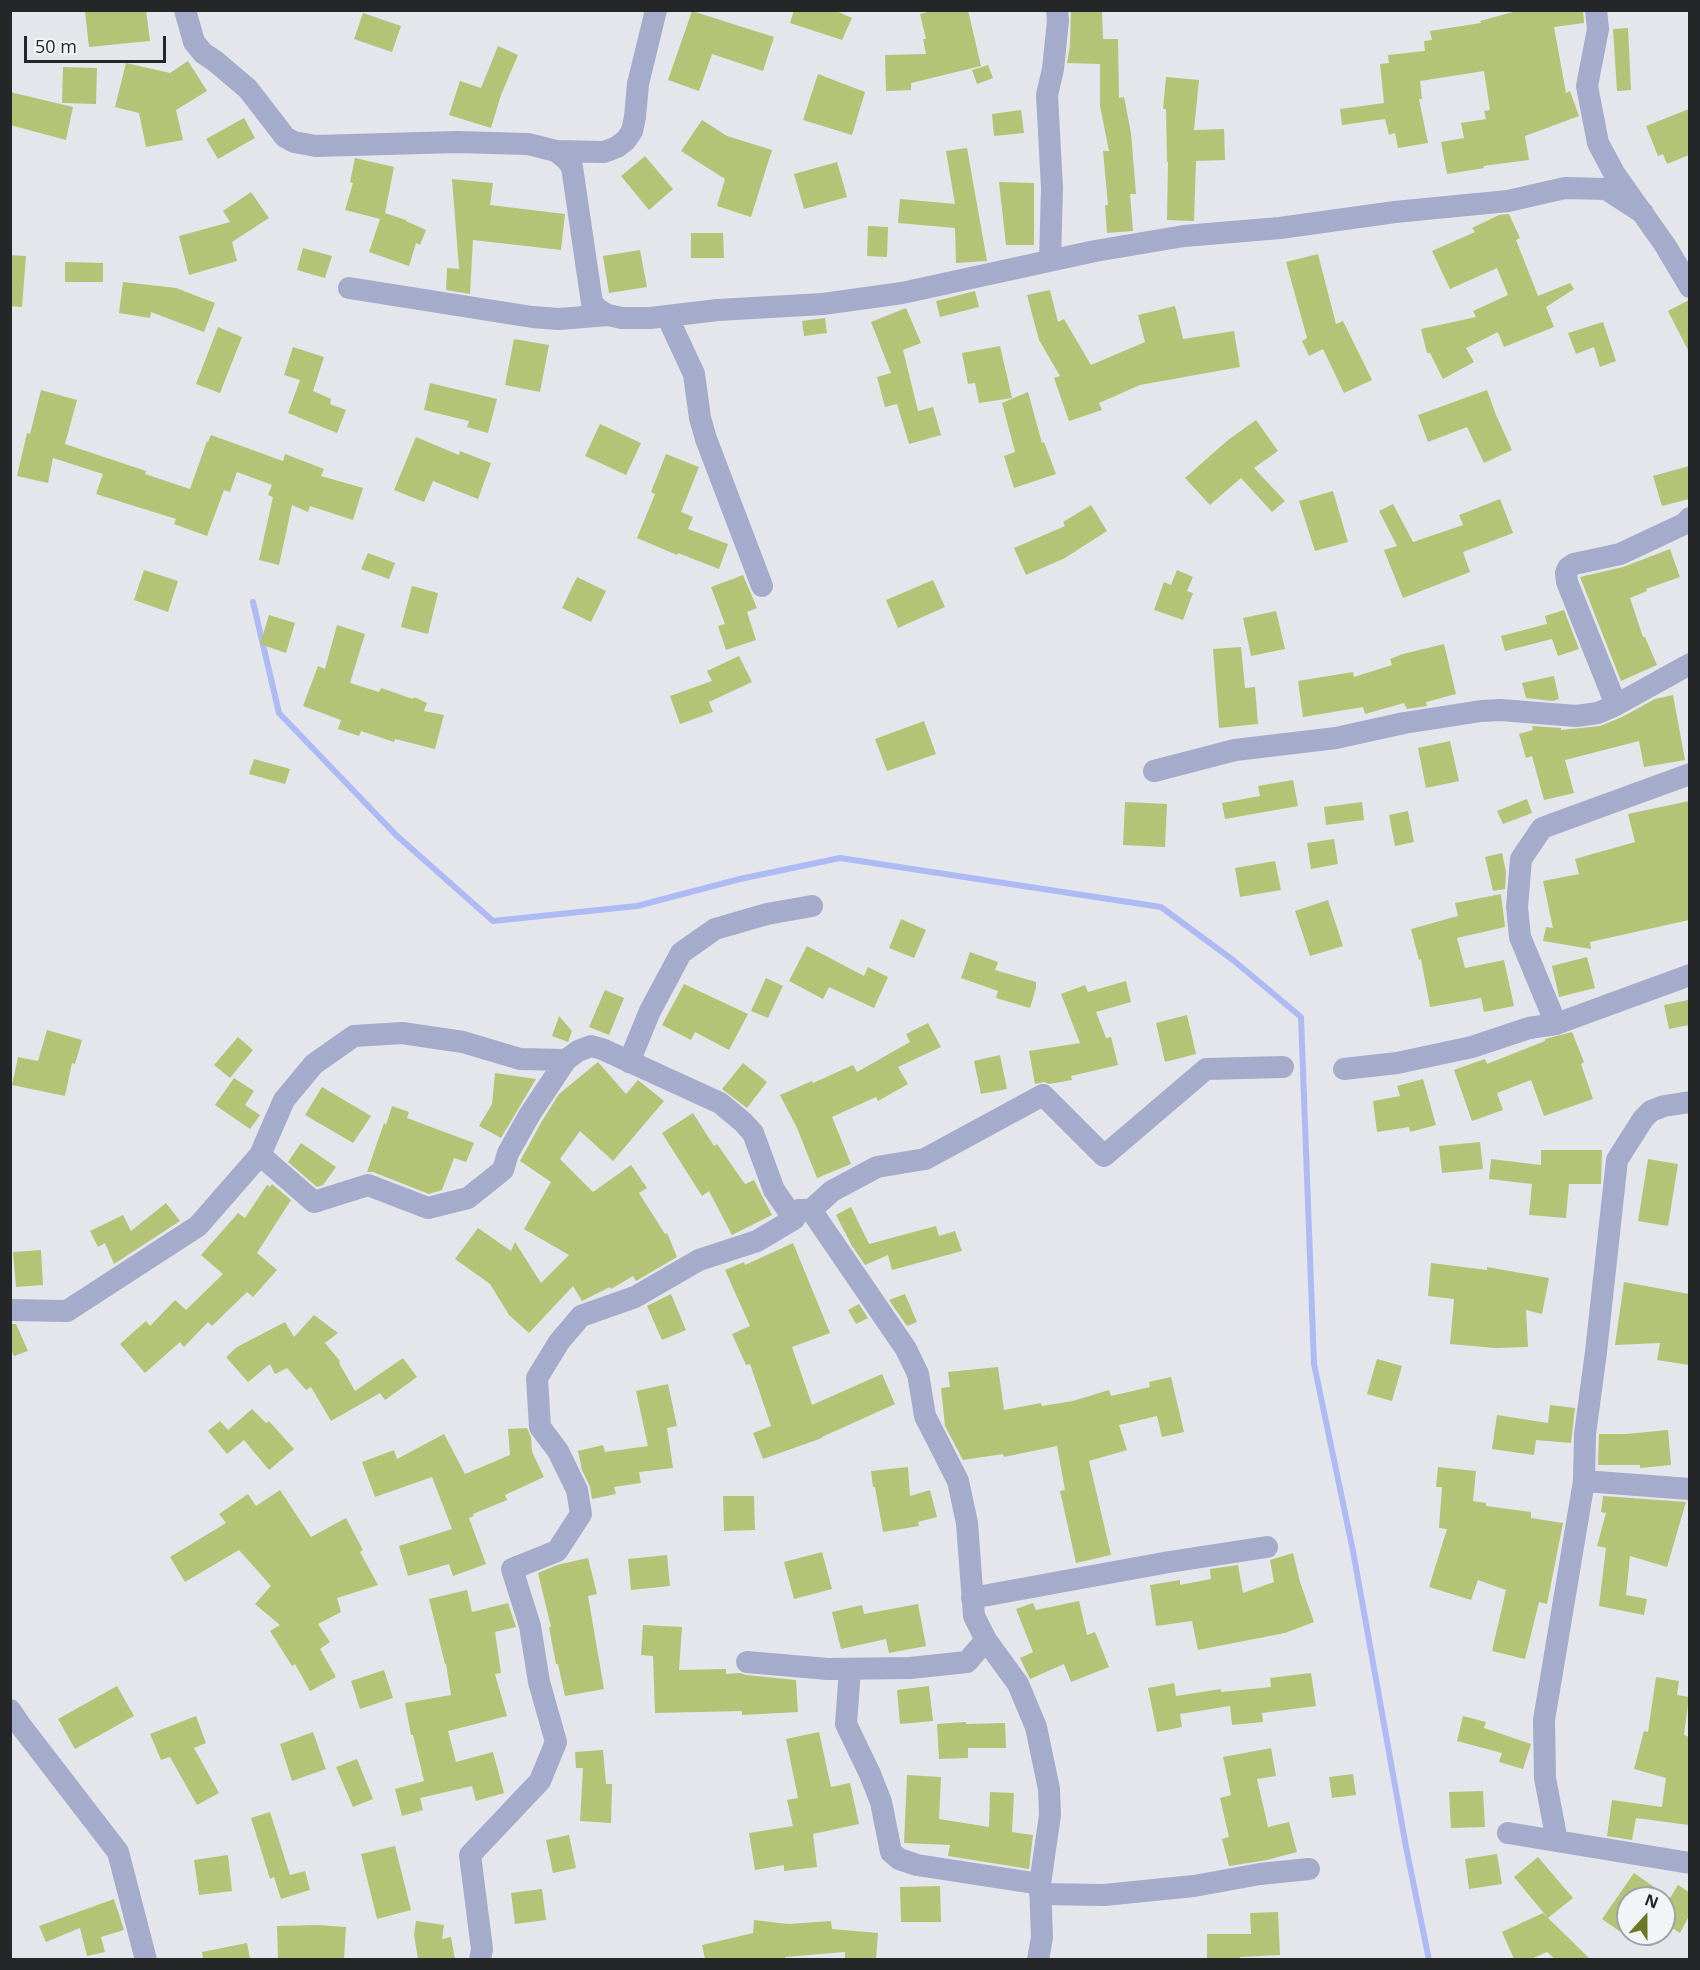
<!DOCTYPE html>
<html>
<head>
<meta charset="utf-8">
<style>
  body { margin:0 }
  #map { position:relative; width:1700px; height:1970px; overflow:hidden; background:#e5e6eb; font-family:"Open Sans",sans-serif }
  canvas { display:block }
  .frame { position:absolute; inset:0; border:12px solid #252627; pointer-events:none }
  .north { position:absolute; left:1616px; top:1886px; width:60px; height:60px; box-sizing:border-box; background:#f3f4f8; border:2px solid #a1a2a4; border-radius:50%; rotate:21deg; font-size:16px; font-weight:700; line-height:24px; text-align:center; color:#252627 }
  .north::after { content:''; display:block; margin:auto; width:21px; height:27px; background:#6b7825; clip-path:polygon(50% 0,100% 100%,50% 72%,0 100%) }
  .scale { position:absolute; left:24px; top:36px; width:142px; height:27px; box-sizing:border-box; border:3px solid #252627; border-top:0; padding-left:8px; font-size:18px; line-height:21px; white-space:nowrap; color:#252627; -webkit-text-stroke:4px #f3f4f8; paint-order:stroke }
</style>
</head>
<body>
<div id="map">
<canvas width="1700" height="1970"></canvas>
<div class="frame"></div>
<div class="north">N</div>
<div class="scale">50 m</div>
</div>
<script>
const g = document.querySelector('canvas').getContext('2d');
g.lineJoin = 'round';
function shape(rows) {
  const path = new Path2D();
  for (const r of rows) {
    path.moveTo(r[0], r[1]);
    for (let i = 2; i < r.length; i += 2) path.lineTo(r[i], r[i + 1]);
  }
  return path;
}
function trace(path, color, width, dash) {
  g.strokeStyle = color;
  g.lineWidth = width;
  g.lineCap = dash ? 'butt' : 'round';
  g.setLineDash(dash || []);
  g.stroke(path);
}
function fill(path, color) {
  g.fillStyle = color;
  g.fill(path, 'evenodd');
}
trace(shape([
  [253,602,279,713,396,835,493,921,637,906,740,879,840,858,1161,907,1233,960,1301,1017,1314,1364,1353,1551,1406,1847,1429,1960]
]), '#aebaf3', 6);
fill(shape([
  [100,10,146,10,150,41,89,47,85,12],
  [794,10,834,10,852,18,842,40,790,23],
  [935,10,968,10,981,66,911,83,911,90,886,91,885,55,926,54,923,39,926,39,920,14],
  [1071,10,1102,10,1103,39,1118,39,1119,98,1124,97,1131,133,1136,194,1130,194,1133,231,1107,233,1105,205,1108,205,1103,151,1109,151,1100,106,1100,64,1067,63,1070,45],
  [1520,10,1583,10,1584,23,1554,27,1566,93,1570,91,1579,116,1525,136,1529,160,1483,166,1484,168,1447,174,1441,142,1464,138,1461,123,1486,119,1484,111,1490,110,1484,71,1420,81,1422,99,1419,99,1428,143,1398,148,1395,133,1389,135,1385,119,1342,125,1340,109,1384,103,1380,64,1389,63,1388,55,1425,51,1424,41,1432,40,1430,31,1481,23,1480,21],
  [692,11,774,37,763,71,712,54,699,91,668,80],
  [363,13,401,26,392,52,354,39],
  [1628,28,1631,90,1617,91,1613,29],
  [498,46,518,55,501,95,491,128,449,115,460,81,481,88],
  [188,61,207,91,176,110,183,140,146,147,139,113,115,107,126,63,170,73],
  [988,65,993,78,977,84,972,70],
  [63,67,97,68,96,104,62,103],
  [818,74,865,92,852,135,803,120],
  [1166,77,1199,80,1194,130,1224,129,1225,160,1196,161,1194,221,1167,220,1168,162,1167,162,1166,109,1163,109],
  [10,92,73,107,66,140,10,125],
  [1689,109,1689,155,1667,164,1663,154,1658,156,1646,126],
  [1021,110,1024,133,994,136,992,114],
  [244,118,255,138,218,159,206,139],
  [702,120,727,136,772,150,751,217,717,206,725,179,681,151],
  [967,148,987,261,956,263,955,228,898,223,900,199,955,204,946,151],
  [645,156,673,189,649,210,621,176],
  [355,158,394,167,385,213,406,220,406,221,426,230,420,245,416,243,409,266,369,252,380,219,345,210,353,183,350,182],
  [837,162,847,197,804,209,794,174],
  [452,179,493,183,490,205,565,214,561,250,473,240,470,294,446,290,447,268,459,269],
  [999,182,1034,183,1034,245,1006,245],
  [251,192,269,218,232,242,237,261,189,275,179,236,230,222,223,211],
  [1509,214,1520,238,1516,240,1538,296,1570,283,1574,289,1546,307,1554,327,1504,347,1498,332,1466,348,1474,362,1443,379,1430,353,1427,353,1421,329,1476,317,1473,311,1508,295,1497,268,1450,289,1432,251,1475,232,1472,228,1499,215],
  [868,226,888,227,887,257,867,256],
  [691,233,723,233,724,258,691,258],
  [303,248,332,256,325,278,297,270],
  [640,250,647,287,609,293,603,256],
  [1318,254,1336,324,1343,321,1372,380,1344,393,1323,349,1309,356,1302,341,1307,338,1286,262],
  [10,255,26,256,22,307,10,306],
  [65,262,103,263,103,282,65,282],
  [123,282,176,288,215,303,204,332,151,312,150,318,119,313],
  [1050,290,1058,322,1064,319,1091,365,1145,342,1138,315,1175,306,1183,339,1234,331,1240,367,1140,385,1099,403,1102,410,1069,421,1054,378,1060,376,1039,340,1027,295],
  [975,291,979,307,940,317,936,301],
  [1689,300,1689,352,1668,311],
  [906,308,921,343,903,350,918,411,933,407,941,435,909,444,897,404,885,407,877,377,891,373,871,322],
  [825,318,827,333,804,336,802,321],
  [1603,322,1616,361,1600,367,1594,347,1576,354,1568,333],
  [218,327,242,337,220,393,196,384],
  [514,339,549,345,540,392,505,385],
  [1000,346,1012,398,979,403,975,383,968,384,962,353],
  [293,347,324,357,313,391,331,399,330,404,346,410,337,433,288,413,300,380,284,375],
  [430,383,497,399,488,433,467,427,469,421,424,410],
  [41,390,77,400,65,444,146,471,145,474,190,489,207,441,208,442,211,435,283,461,285,454,324,469,321,476,363,488,353,520,310,506,308,512,292,505,279,565,259,560,273,497,268,495,272,485,237,472,230,492,224,490,207,536,174,524,176,519,96,494,103,474,53,458,48,483,17,476,27,433,30,434],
  [1487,390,1496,415,1512,450,1484,463,1467,427,1428,442,1418,415],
  [1028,392,1042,443,1044,442,1056,474,1014,488,1004,456,1015,452,1002,403],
  [1256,420,1278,451,1254,468,1285,501,1272,512,1241,478,1210,505,1185,478,1228,440],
  [600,424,641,443,626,475,585,456],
  [416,437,459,455,460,451,491,463,478,499,433,481,424,502,394,490],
  [666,454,699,467,681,512,693,517,688,529,728,544,719,569,678,553,677,555,637,538,655,494,651,492],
  [1689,466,1689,499,1662,506,1653,476],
  [1333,491,1348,542,1315,551,1299,501],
  [1500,499,1513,533,1463,552,1470,572,1403,598,1384,550,1397,546,1379,511,1393,504,1413,542,1463,525,1459,515],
  [1091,505,1107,531,1065,558,1026,575,1014,548,1065,526,1063,522],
  [1670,549,1680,577,1646,589,1647,591,1630,598,1643,637,1645,637,1657,665,1621,681,1580,577,1623,567],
  [368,553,395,563,389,579,361,569],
  [144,570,178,581,168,612,134,600],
  [1177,570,1193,577,1187,591,1193,593,1183,620,1154,610,1164,582,1171,585],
  [743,575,757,608,747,612,756,640,726,650,718,626,725,624,711,587],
  [577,577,606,591,591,622,562,608],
  [933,580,945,607,898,628,886,600],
  [412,586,438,593,428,634,401,627],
  [1564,610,1579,649,1558,656,1552,639,1505,651,1501,636,1547,624,1545,616],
  [1276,611,1285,649,1251,656,1243,618],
  [269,615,295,623,286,653,260,644],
  [337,625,365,634,350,683,379,692,381,688,413,699,414,697,427,703,424,711,444,715,435,749,395,739,394,742,361,731,359,736,338,729,341,720,303,706,318,666,325,669],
  [1444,644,1456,694,1426,702,1427,706,1407,709,1404,703,1365,714,1363,707,1303,717,1298,681,1353,672,1354,677,1392,665,1390,659,1403,654],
  [1241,647,1245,688,1255,687,1258,724,1219,728,1213,649],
  [739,656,752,682,709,702,713,712,680,724,670,696,712,681,707,671],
  [1554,676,1559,699,1552,701,1526,698,1522,683],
  [1673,695,1685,760,1644,767,1639,741,1565,760,1574,793,1544,800,1532,756,1526,758,1519,734,1533,730,1532,726,1561,728,1561,730,1600,726,1622,717,1655,699],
  [924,721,936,754,887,771,875,739],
  [1450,741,1459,781,1426,788,1418,748],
  [254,759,290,769,285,784,249,774],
  [1293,780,1298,806,1225,819,1222,803,1260,796,1258,786],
  [1527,799,1532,813,1503,824,1497,811],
  [1689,801,1689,920,1590,942,1591,949,1543,941,1546,927,1553,928,1543,881,1579,874,1575,859,1635,842,1628,814],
  [1125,802,1167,804,1165,847,1123,845],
  [1362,802,1364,820,1326,825,1324,807],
  [1408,811,1414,842,1395,846,1389,815],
  [1334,839,1338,864,1311,869,1307,843],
  [1502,853,1506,872,1505,889,1493,891,1485,857],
  [1275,861,1281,890,1240,897,1235,868],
  [1501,894,1505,927,1457,938,1465,968,1504,960,1514,1006,1484,1012,1481,998,1430,1007,1421,959,1419,960,1411,929,1458,916,1455,903],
  [1328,900,1343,946,1310,956,1295,911],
  [901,919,926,930,914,958,889,948],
  [807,946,864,976,868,967,888,977,874,1008,829,987,823,999,789,981],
  [970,952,998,962,995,970,1036,982,1036,988,1030,1008,996,998,998,991,961,978],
  [1587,957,1595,988,1559,997,1552,966],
  [766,978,783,986,768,1018,751,1011],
  [1126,981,1131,1002,1096,1012,1106,1038,1111,1037,1118,1065,1071,1076,1072,1080,1049,1084,1044,1082,1035,1084,1029,1051,1080,1043,1061,994,1085,985,1088,992],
  [684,984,748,1014,729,1050,695,1032,691,1040,662,1025],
  [605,990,624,998,609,1035,589,1027],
  [1688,1000,1689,1025,1669,1029,1664,1005],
  [1187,1015,1196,1054,1165,1062,1156,1023],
  [559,1016,572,1031,568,1042,552,1036],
  [928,1023,941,1047,898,1067,908,1084,878,1101,876,1097,832,1117,851,1164,817,1178,797,1128,780,1095,812,1081,813,1083,853,1065,857,1072,910,1042,906,1034],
  [47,1030,82,1040,75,1064,72,1063,65,1096,12,1085,18,1057,38,1061],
  [1572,1032,1584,1062,1581,1064,1593,1099,1544,1116,1531,1080,1497,1093,1503,1110,1472,1121,1454,1070,1485,1059,1487,1064,1545,1041,1545,1039],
  [238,1037,253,1050,230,1078,214,1065],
  [1000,1055,1007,1089,981,1094,974,1061],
  [598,1062,626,1094,638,1080,664,1101,613,1161,580,1131,560,1159,593,1192,631,1165,647,1188,639,1193,665,1234,667,1233,677,1257,636,1281,633,1276,611,1289,610,1287,582,1301,573,1286,529,1333,509,1315,490,1284,455,1259,478,1228,511,1251,515,1242,541,1283,569,1255,524,1229,551,1182,520,1161,542,1121,559,1094],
  [743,1063,767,1082,747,1108,722,1089],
  [495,1073,536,1079,501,1138,479,1126,492,1104],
  [234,1078,254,1091,245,1105,260,1115,250,1129,215,1105],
  [1423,1079,1436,1125,1410,1132,1409,1127,1377,1132,1373,1101,1400,1096,1397,1086],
  [322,1087,371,1116,353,1143,305,1115],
  [392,1106,409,1112,407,1118,474,1143,466,1162,454,1158,442,1190,429,1194,373,1172,367,1172,384,1123,386,1125],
  [693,1113,714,1146,717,1144,745,1184,754,1180,772,1215,732,1235,709,1191,702,1196,662,1133],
  [1480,1142,1483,1169,1442,1173,1439,1146],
  [301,1143,336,1167,323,1185,317,1187,288,1162],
  [1541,1150,1602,1150,1601,1184,1569,1184,1566,1218,1529,1215,1532,1184,1489,1179,1491,1159,1541,1165],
  [1648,1159,1678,1164,1668,1226,1638,1221],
  [272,1184,291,1200,257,1253,277,1270,253,1297,247,1292,212,1326,208,1322,184,1347,180,1342,145,1373,120,1344,146,1321,150,1326,175,1300,186,1310,223,1274,201,1255,238,1213,245,1218,267,1185,270,1187],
  [166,1203,180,1221,114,1264,105,1243,98,1247,90,1231,123,1215,131,1231],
  [851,1207,869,1244,936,1226,939,1236,955,1231,962,1251,892,1270,888,1255,865,1265,852,1246,836,1215],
  [793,1243,830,1333,792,1347,812,1405,882,1374,895,1404,822,1437,822,1438,763,1459,753,1433,771,1426,750,1364,746,1365,732,1334,750,1326,725,1270,744,1262,745,1265],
  [41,1250,43,1285,16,1287,13,1252],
  [1431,1263,1487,1270,1487,1267,1549,1278,1542,1314,1526,1310,1528,1347,1495,1348,1450,1344,1454,1299,1428,1296],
  [1624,1282,1689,1294,1689,1365,1657,1360,1660,1343,1615,1345],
  [671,1294,686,1330,662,1340,647,1306],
  [905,1294,917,1322,907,1326,889,1300],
  [859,1304,868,1318,856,1324,848,1310],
  [314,1315,338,1333,325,1343,340,1361,339,1363,355,1391,403,1358,417,1377,385,1400,380,1393,331,1421,311,1387,306,1390,287,1368,275,1374,270,1364,248,1382,226,1357,237,1347,285,1322,294,1337],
  [10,1324,16,1324,28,1351,14,1356,10,1348],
  [1377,1359,1402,1366,1392,1401,1367,1394],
  [998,1367,1004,1410,1041,1403,1042,1406,1073,1401,1109,1390,1111,1396,1150,1387,1149,1382,1171,1377,1184,1432,1162,1437,1157,1416,1119,1425,1127,1450,1089,1461,1111,1555,1076,1563,1060,1491,1065,1490,1057,1446,1004,1457,1003,1454,963,1460,945,1426,941,1388,950,1387,948,1372],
  [668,1384,677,1426,667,1428,673,1468,639,1472,641,1483,614,1487,616,1494,592,1499,590,1487,582,1470,578,1451,603,1445,605,1452,648,1446,636,1391],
  [1550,1405,1575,1408,1571,1443,1536,1440,1534,1455,1492,1449,1497,1415,1548,1423],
  [252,1409,266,1423,269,1421,294,1449,269,1470,244,1440,227,1454,208,1431,220,1421,228,1430],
  [527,1428,531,1437,532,1452,544,1477,505,1495,507,1500,473,1514,474,1516,469,1518,486,1564,453,1576,449,1564,408,1576,399,1546,452,1529,432,1477,375,1497,362,1462,394,1450,397,1459,444,1434,465,1474,510,1455,508,1429],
  [1668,1430,1671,1465,1640,1468,1640,1465,1598,1465,1599,1434,1626,1434],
  [908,1467,910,1496,930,1490,937,1517,918,1522,919,1526,883,1532,875,1487,873,1487,871,1471],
  [1438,1467,1476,1471,1473,1501,1486,1503,1486,1506,1531,1512,1531,1518,1563,1523,1547,1604,1539,1602,1525,1659,1492,1651,1506,1590,1478,1580,1471,1600,1429,1587,1447,1529,1439,1528,1442,1487,1436,1487],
  [280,1490,311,1537,346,1518,363,1550,360,1552,378,1585,337,1598,341,1612,318,1624,330,1642,320,1649,336,1677,310,1691,295,1664,292,1666,270,1631,280,1625,255,1604,271,1586,239,1550,185,1582,170,1557,226,1523,219,1514,248,1494,256,1506],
  [723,1496,754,1496,755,1530,724,1531],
  [1603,1496,1686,1502,1667,1567,1630,1556,1626,1595,1647,1599,1644,1615,1599,1606,1606,1548,1597,1546,1606,1513,1601,1512],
  [822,1552,832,1589,794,1599,784,1562],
  [1293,1553,1300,1582,1314,1622,1285,1633,1198,1650,1192,1621,1156,1626,1150,1585,1180,1580,1180,1585,1211,1579,1210,1569,1238,1565,1243,1593,1274,1582,1270,1560],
  [667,1555,670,1586,631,1590,628,1559],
  [588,1558,597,1594,588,1596,604,1689,565,1696,558,1664,556,1664,549,1627,551,1627,538,1573,557,1565],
  [467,1590,472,1612,508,1603,516,1627,495,1632,501,1673,495,1674,507,1716,448,1731,456,1762,493,1752,504,1793,476,1801,472,1786,420,1798,423,1810,402,1816,395,1789,424,1781,413,1735,411,1735,405,1703,451,1695,446,1664,445,1664,429,1599],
  [1079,1601,1087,1635,1095,1632,1109,1667,1071,1682,1064,1664,1030,1679,1020,1658,1033,1652,1016,1609,1033,1603,1036,1610],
  [918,1604,926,1646,889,1653,886,1639,841,1649,832,1612,862,1605,864,1614],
  [643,1625,682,1627,679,1670,726,1669,726,1674,740,1673,746,1675,796,1680,798,1712,742,1715,742,1711,655,1713,653,1656,641,1655],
  [384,1670,393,1698,360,1709,351,1681],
  [1311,1673,1316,1706,1262,1713,1263,1722,1232,1725,1230,1706,1180,1714,1182,1727,1157,1732,1148,1688,1174,1683,1176,1696,1221,1689,1221,1692,1271,1687,1270,1678],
  [1656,1677,1679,1681,1677,1695,1689,1697,1684,1735,1689,1737,1689,1825,1636,1818,1632,1840,1607,1836,1612,1800,1662,1807,1666,1778,1634,1769,1644,1731,1648,1732],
  [117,1686,134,1716,75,1749,58,1719],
  [929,1686,933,1721,900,1724,897,1690],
  [196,1716,206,1743,194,1748,219,1793,197,1805,170,1757,161,1760,150,1734],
  [1463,1716,1486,1722,1484,1728,1531,1744,1523,1769,1499,1762,1502,1753,1457,1741],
  [966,1722,966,1724,1005,1723,1006,1748,968,1748,968,1758,939,1759,937,1724],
  [313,1732,326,1769,292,1781,280,1744],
  [819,1732,831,1787,850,1783,859,1824,813,1834,817,1867,784,1871,784,1865,755,1870,749,1833,793,1826,787,1800,798,1798,786,1739],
  [1271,1748,1276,1776,1257,1779,1268,1827,1289,1822,1297,1852,1267,1860,1229,1866,1222,1839,1229,1837,1220,1798,1231,1795,1223,1757],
  [603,1750,606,1784,612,1784,611,1823,580,1821,583,1768,576,1768,575,1752],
  [357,1759,373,1799,353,1807,336,1767],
  [1353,1774,1356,1795,1332,1798,1329,1777],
  [907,1775,941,1777,939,1819,989,1827,990,1792,1014,1793,1012,1832,1033,1835,1029,1869,948,1856,950,1845,904,1843],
  [1483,1791,1485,1827,1451,1828,1449,1792],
  [270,1812,290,1875,305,1871,310,1890,281,1899,274,1877,270,1879,251,1818],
  [569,1835,576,1868,553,1873,546,1840],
  [395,1846,411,1910,377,1919,361,1854],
  [1497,1854,1502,1884,1469,1889,1465,1859],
  [228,1855,232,1891,199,1895,194,1860],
  [1538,1857,1573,1898,1548,1918,1514,1877],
  [1634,1873,1670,1898,1678,1885,1689,1892,1689,1916,1680,1933,1664,1923,1664,1898,1628,1898,1628,1937,1602,1919],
  [940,1886,941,1922,901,1922,900,1887],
  [542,1889,546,1920,515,1924,511,1893],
  [114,1899,124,1930,101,1937,105,1952,87,1956,80,1928,46,1942,39,1926],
  [1278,1912,1280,1955,1240,1957,1240,1959,1207,1959,1207,1934,1251,1934,1250,1913],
  [1543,1913,1590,1959,1555,1959,1547,1952,1531,1959,1514,1959,1502,1932],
  [754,1920,788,1924,831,1921,832,1929,878,1933,876,1959,845,1959,845,1952,785,1957,785,1959,705,1959,702,1945,753,1933],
  [416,1921,444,1925,442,1939,451,1937,455,1959,418,1959,414,1935],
  [318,1925,346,1927,344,1959,278,1959,277,1926],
  [247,1943,250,1959,203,1959,202,1952]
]), '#b4c375');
trace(shape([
  [185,10,194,42,203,53,215,61,248,89,285,137,294,142,316,146,457,142,528,144,556,151,604,152,617,147,626,140,632,131,635,117,638,84,656,10],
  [1596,10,1598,29,1587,86,1598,143,1614,173,1665,245,1690,287],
  [556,151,567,160,572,167,592,303,599,310,608,315,622,318,650,318,718,310,823,304,902,293,1095,251,1184,236,1280,228,1395,212,1508,201,1565,188,1606,189,1643,213],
  [1050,261,1052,188,1047,95,1053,69,1058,20,1057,10],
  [349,288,532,317,559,319,608,315],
  [667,316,694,374,700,418,706,439,762,586],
  [1616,705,1567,582,1566,573,1568,568,1574,564,1620,554,1684,524,1690,518],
  [1154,771,1235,750,1336,738,1404,723,1481,711,1501,710,1576,716,1598,713,1616,705,1690,664],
  [1556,1024,1520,937,1517,907,1521,859,1542,828,1690,774],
  [629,1062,650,1011,681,953,715,929,767,914,812,906],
  [1344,1069,1397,1063,1472,1047,1529,1028,1556,1024,1690,975],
  [260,1155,284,1100,314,1064,354,1036,402,1033,463,1042,520,1059,566,1060],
  [811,1210,832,1191,877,1167,925,1159,1043,1095,1104,1156,1206,1069,1283,1067],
  [10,1310,67,1311,198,1226,260,1155,314,1202,368,1185,428,1208,468,1198,503,1170,508,1153,530,1114,566,1060,578,1051,591,1046,602,1049,720,1103,743,1122,753,1133,774,1190,794,1219,799,1210,811,1210,906,1349,918,1374,925,1416,958,1481,967,1523,974,1616,986,1640,1018,1684,1036,1727,1049,1789,1050,1815,1040,1884,1042,1937,1038,1960],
  [1584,1481,1690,1489],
  [972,1598,1169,1562,1267,1547],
  [747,1662,828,1669,910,1668,967,1662,986,1640],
  [850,1669,846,1724,870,1774,881,1802,891,1852,899,1859,917,1865,1040,1884],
  [10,1710,21,1726,118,1852,146,1960],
  [1508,1833,1690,1863],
  [1557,1841,1545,1778,1544,1720,1584,1481,1585,1434,1596,1352,1617,1160,1643,1119,1651,1111,1664,1106,1690,1102],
  [1040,1894,1104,1895,1194,1886,1260,1874,1309,1869],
  [480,1960,482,1949,470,1855,540,1781,556,1742,539,1682,530,1626,512,1569,557,1551,581,1514,577,1490,558,1451,540,1427,537,1378,559,1342,581,1316,635,1297,699,1260,757,1241,794,1219]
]), '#a4abcb', 22);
</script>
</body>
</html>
